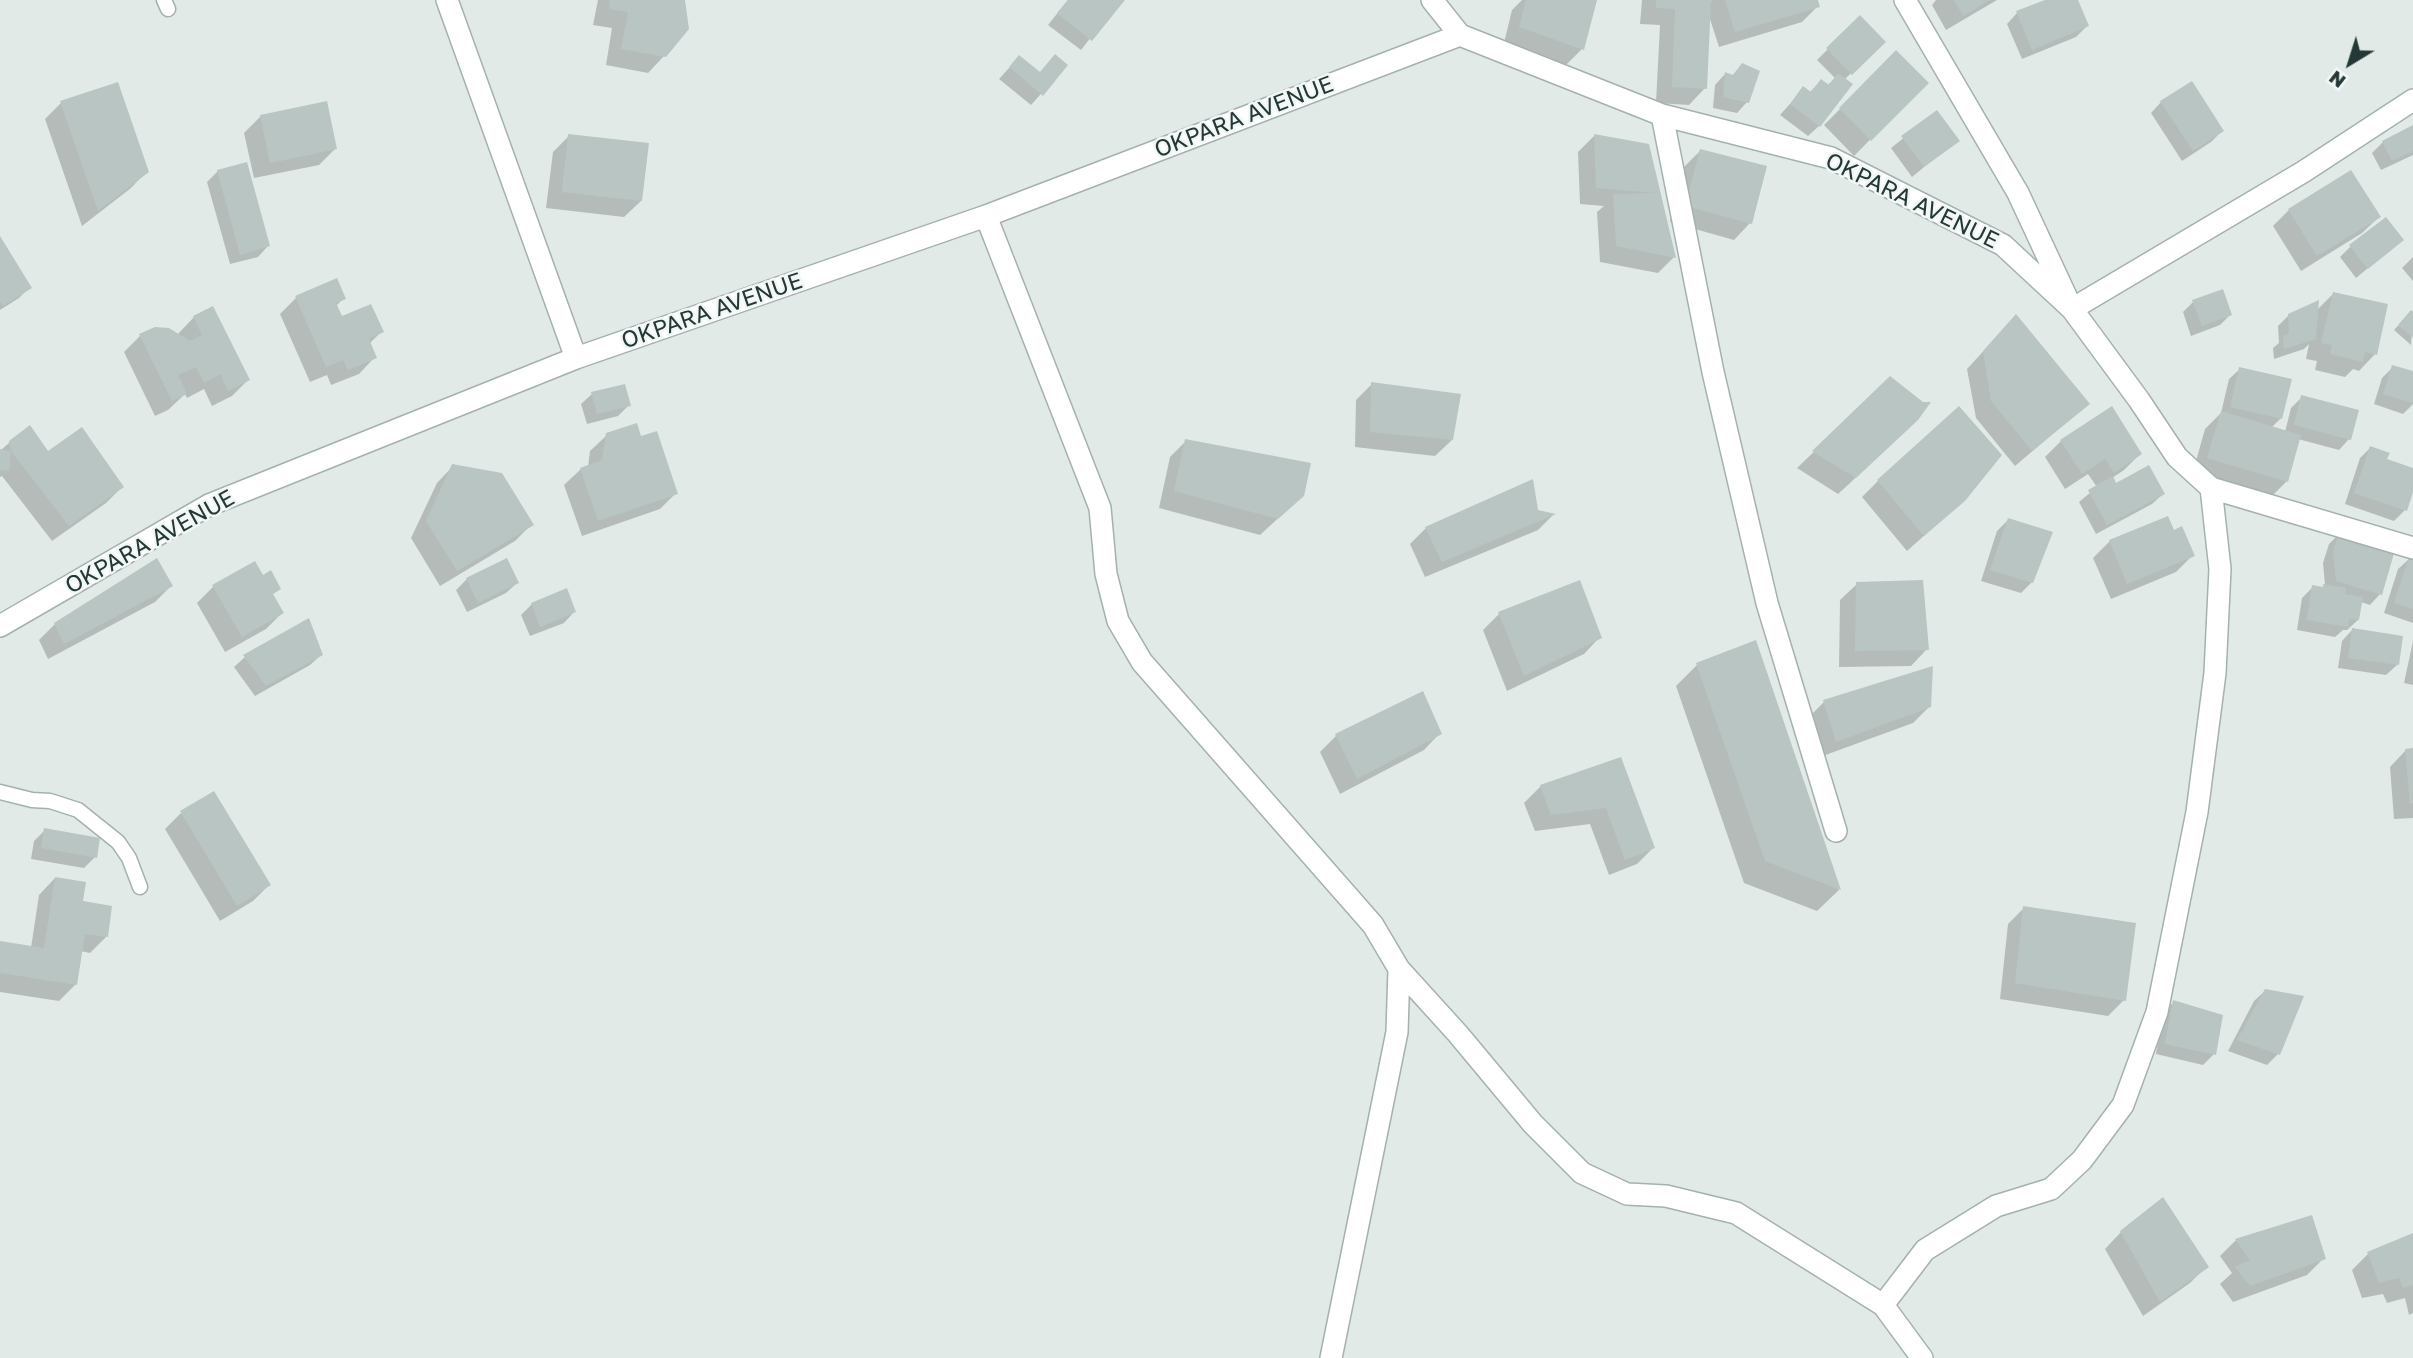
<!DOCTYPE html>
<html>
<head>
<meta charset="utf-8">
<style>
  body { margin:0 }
  #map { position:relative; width:2413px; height:1358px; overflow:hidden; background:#e2eae8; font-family:"Golos Text",sans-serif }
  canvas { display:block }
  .north { position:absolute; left:2315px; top:28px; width:70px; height:70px; -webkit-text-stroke:5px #f2f7f6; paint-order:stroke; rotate:218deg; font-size:19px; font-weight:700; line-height:28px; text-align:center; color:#243937 }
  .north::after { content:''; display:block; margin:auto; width:24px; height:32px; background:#243937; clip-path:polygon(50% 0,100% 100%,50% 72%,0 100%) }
</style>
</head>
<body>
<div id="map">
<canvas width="2413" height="1358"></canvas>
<div class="north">N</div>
</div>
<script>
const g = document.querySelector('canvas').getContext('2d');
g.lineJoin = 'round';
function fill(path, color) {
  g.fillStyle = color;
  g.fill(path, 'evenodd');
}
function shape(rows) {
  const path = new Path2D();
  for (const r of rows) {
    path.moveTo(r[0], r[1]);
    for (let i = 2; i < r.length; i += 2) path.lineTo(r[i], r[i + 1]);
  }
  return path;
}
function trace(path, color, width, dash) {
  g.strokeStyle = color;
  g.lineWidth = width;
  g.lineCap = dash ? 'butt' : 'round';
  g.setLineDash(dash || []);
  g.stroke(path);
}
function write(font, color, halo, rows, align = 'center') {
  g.font = font + ' "Golos Text",sans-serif';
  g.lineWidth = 5;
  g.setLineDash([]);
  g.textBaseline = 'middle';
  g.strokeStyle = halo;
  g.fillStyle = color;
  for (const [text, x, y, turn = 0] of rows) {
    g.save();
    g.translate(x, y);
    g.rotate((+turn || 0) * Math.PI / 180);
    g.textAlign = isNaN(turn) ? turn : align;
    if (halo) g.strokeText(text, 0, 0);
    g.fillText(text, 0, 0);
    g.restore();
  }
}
fill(shape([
  [598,0,684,0,664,56,648,73,606,65,612,28,593,25],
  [1068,0,1120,0,1081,50,1048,25],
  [1522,0,1595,0,1582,49,1566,65,1504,43,1512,10],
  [1642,0,1710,0,1709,2,1712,0,1816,0,1818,6,1802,22,1719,47,1709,16,1705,88,1689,105,1656,103,1660,25,1640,24],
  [1936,0,1997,0,1946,30,1932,5],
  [2049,0,2076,0,2087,26,2076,37,2022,59,2007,24,2017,13],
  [1860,17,1883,42,1844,80,1819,126,1808,136,1780,115,1804,88,1809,93,1821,81,1827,86,1835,78,1817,60],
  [1896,53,1926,83,1854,156,1824,125],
  [1019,57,1039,74,1066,66,1031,105,999,79],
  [1742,65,1747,102,1737,113,1713,108,1715,85,1725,74,1731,77],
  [2161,102,2222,131,2211,142,2182,161,2151,113],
  [61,103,147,171,131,188,82,226,45,119],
  [1936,112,1957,140,1912,177,1891,148],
  [261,116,335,149,319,165,254,178,244,133],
  [2413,127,2413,155,2381,170,2372,153,2383,142],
  [569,136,641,201,624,217,546,208,553,152],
  [1594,136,1647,146,1674,257,1658,273,1600,262,1597,212,1604,206,1580,204,1578,152],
  [1700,151,1750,223,1734,240,1670,222,1684,167],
  [218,171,268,246,258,257,230,264,207,182],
  [2289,210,2379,217,2362,233,2301,271,2273,226],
  [0,239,30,287,19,298,0,310],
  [2402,240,2356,278,2340,257,2350,247],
  [2413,257,2413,281,2402,268],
  [2333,294,2375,354,2359,371,2353,369,2345,377,2315,370,2317,361,2306,359,2309,344,2304,349,2274,359,2273,348,2279,343,2278,326,2289,315,2317,310],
  [296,298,344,298,336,306,341,319,381,332,369,344,375,357,359,374,331,385,327,375,310,382,280,314],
  [2193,302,2230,315,2220,325,2191,336,2183,312],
  [2411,312,2413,314,2411,345,2394,330],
  [194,317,248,380,232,396,212,406,204,389,187,398,185,394,168,410,155,416,124,352,140,336,177,335],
  [2000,333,2088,404,2015,466,1976,418,1967,369],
  [2393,367,2413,372,2413,404,2403,414,2374,404,2382,378],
  [2240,369,2281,418,2271,428,2285,432,2291,408,2302,397,2349,439,2339,450,2298,439,2286,482,2270,498,2192,475,2205,429,2221,413,2229,379],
  [1890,379,1905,430,1849,484,1838,494,1797,468],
  [1372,384,1452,440,1435,456,1355,447,1356,400],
  [592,394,629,405,618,416,587,424,581,404],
  [607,435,640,438,676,493,660,509,582,536,564,485,581,469,588,467,590,451],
  [1186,441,1285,512,1260,535,1159,508,1170,457],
  [2061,441,2140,454,2124,470,2112,478,2116,485,2163,494,2152,504,2096,534,2079,502,2097,487,2088,474,2065,489,2045,457],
  [10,442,47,453,122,487,106,503,52,541,2,476,0,477,0,451],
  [2370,448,2385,460,2413,470,2413,487,2405,510,2394,521,2345,504,2360,458],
  [453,466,531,525,515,541,440,586,411,538,437,483],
  [1878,481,1964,500,1907,551,1862,497],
  [1536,511,1553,515,1538,530,1425,577,1410,544,1426,528],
  [2008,520,2032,582,2021,593,1981,581,1997,531],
  [2173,532,2192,556,2176,572,2111,599,2093,558,2110,541],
  [2340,533,2380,594,2370,605,2361,602,2358,620,2347,630,2343,630,2335,637,2297,630,2302,598,2313,587,2321,589,2325,585,2323,563,2329,544],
  [2409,559,2413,560,2413,623,2384,613,2398,569],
  [262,577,279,588,272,595,282,613,266,629,225,652,197,603,213,587],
  [467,579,517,583,506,593,467,612,456,590],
  [1857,584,1927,649,1911,666,1839,667,1840,600],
  [171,586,155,602,48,659,39,640,55,624],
  [532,604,574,612,564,623,530,636,521,615],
  [1499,614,1600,637,1584,654,1507,691,1483,630],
  [2352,630,2397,665,2386,675,2338,668,2342,641],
  [2413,641,2413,685,2404,683],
  [1755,642,1839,890,1817,911,1744,883,1676,686,1697,665],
  [321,655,310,665,255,696,234,667,245,657],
  [1824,702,1930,706,1913,723,1820,757,1808,718],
  [1440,733,1424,750,1340,794,1320,752,1336,736],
  [2406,750,2413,750,2413,818,2394,819,2390,767],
  [1620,760,1653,848,1637,864,1609,875,1590,824,1535,831,1524,803,1541,786],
  [181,813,269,885,253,901,220,921,165,829],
  [45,830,95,857,84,868,31,859,34,841],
  [55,878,81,902,106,937,90,953,80,951,75,985,59,1001,0,992,0,943,31,948,39,895],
  [2024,908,2124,1000,2108,1016,2000,999,2008,924],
  [2265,991,2278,1054,2267,1065,2228,1051,2254,1001],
  [2174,1002,2214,1054,2203,1065,2156,1054,2163,1012],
  [2121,1232,2206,1267,2190,1283,2143,1316,2105,1249],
  [2413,1234,2413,1313,2409,1315,2405,1298,2387,1303,2383,1294,2362,1298,2352,1270,2368,1254],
  [2236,1240,2324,1258,2307,1275,2233,1302,2220,1284,2232,1273,2220,1256]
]), '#0003');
fill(shape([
  [610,0,685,0,689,29,666,57,621,49,628,12,609,9],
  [1068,0,1125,0,1092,41,1057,13],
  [1526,0,1597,0,1584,50,1519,27],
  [1656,0,1711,0,1707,89,1672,87,1675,9,1656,8],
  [1725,0,1818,0,1820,7,1735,32],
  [1954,0,1990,0,1963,16],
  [2045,0,2078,0,2089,26,2032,50,2016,11],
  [1860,15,1886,42,1852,75,1826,48],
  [1896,50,1929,83,1871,141,1839,108],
  [1055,54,1068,65,1043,96,1009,67,1019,55,1040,72],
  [1742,63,1760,71,1749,103,1723,97,1725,72,1733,75],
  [1838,73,1853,84,1820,127,1790,104,1803,86,1811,92,1821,79,1829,85],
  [2192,81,2224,131,2193,151,2160,101],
  [118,82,149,172,98,211,60,101],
  [327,101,337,149,270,163,260,115],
  [1937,110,1960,141,1924,167,1901,136],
  [2413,125,2413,151,2392,161,2382,141],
  [568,134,649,143,642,201,562,192],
  [1594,134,1649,144,1676,258,1616,246,1613,194,1657,193,1596,188],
  [1700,149,1767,166,1752,224,1685,206],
  [247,162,270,246,240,255,217,170],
  [2351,170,2381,217,2317,256,2288,209],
  [2386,217,2404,240,2368,269,2349,245],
  [0,236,32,288,3,306,0,301],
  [337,278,346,299,336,303,342,316,371,304,384,332,369,339,377,358,348,370,343,360,326,367,295,296],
  [2223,289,2232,315,2202,326,2192,300],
  [2333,292,2388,304,2377,355,2365,352,2363,362,2330,354,2332,345,2321,343],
  [2319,300,2316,339,2284,349,2283,336,2289,333,2288,314],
  [213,306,250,380,228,391,220,374,204,383,196,367,178,375,187,394,172,401,139,334,155,327,169,328,190,341,202,335,193,316],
  [2411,310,2413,312,2413,338,2398,325],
  [2016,314,2090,404,2032,451,1991,401,1983,351],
  [2392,365,2413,371,2413,403,2383,394],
  [2239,367,2292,379,2282,419,2230,407],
  [1890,376,1923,402,1931,402,1918,420,1856,478,1812,451],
  [1371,382,1461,394,1453,440,1370,432],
  [625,384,631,406,597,414,591,392],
  [2301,395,2359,410,2351,440,2294,425],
  [1959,406,2002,455,1965,501,1924,536,1877,480],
  [2112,406,2142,454,2114,473,2105,459,2082,474,2060,440],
  [2221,411,2301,435,2288,482,2207,458],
  [637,423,641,436,657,431,678,494,598,521,580,468,602,460,606,433],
  [30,425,48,451,82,427,124,487,69,526,11,451,9,471,0,470,0,449,11,451,9,441],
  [1185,439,1311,463,1304,496,1278,519,1174,491],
  [2370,446,2390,453,2387,459,2413,468,2413,492,2407,511,2354,493],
  [452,464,502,473,534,525,457,571,426,521],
  [2149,465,2165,494,2107,525,2088,490,2113,476,2116,483],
  [1533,479,1538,510,1556,514,1442,562,1425,527],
  [2168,516,2174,530,2182,526,2195,556,2127,584,2109,540],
  [2008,518,2053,532,2033,583,1990,570],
  [2339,531,2395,550,2382,595,2336,581,2333,552],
  [2409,557,2413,558,2413,609,2394,603],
  [157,558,173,586,64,644,54,623],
  [507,558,519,583,478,603,466,578],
  [255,561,263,575,271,570,281,589,273,594,284,613,242,637,212,585],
  [1580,580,1602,638,1524,676,1498,612],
  [1923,580,1929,650,1855,651,1856,582],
  [2323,584,2346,588,2345,594,2363,597,2359,620,2349,619,2348,627,2307,620,2312,585,2323,587],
  [567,588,576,612,540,627,531,603],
  [309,618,323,655,266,686,243,655],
  [2352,628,2403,636,2399,665,2348,658],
  [1756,640,1841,890,1765,861,1696,663],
  [1933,666,1931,707,1836,742,1823,700],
  [1423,691,1442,734,1357,779,1335,734],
  [2413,748,2413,803,2410,804,2405,749],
  [1621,757,1655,848,1625,860,1606,808,1551,815,1540,785],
  [214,791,271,885,237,906,180,811],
  [44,828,100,838,97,858,41,848],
  [55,877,86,882,83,901,112,906,108,937,85,934,77,985,0,973,0,941,44,948],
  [2023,906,2136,923,2126,1001,2015,983],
  [2265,989,2304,996,2280,1055,2237,1040],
  [2173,1000,2223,1015,2216,1055,2165,1044],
  [2163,1197,2209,1267,2160,1302,2120,1231],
  [2312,1215,2326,1259,2250,1286,2235,1267,2250,1260,2235,1239],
  [2413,1233,2413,1285,2403,1288,2399,1278,2379,1283,2367,1252]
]), '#b8c5c2');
const service = shape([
  [164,0,168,9],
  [0,792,32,800,50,801,78,810,118,842,129,858,140,887]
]);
const minor = shape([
  [447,0,576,358],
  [1432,0,1460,35],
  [1905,0,2018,193,2072,309,2303,172,2413,100],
  [1662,115,1713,372,1767,603,1836,831],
  [986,216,1100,508,1106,574,1118,621,1142,662,1373,925,1399,969,1397,1032,1331,1358],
  [0,626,209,505,576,358,986,216,1460,35,1662,115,1831,158,2003,245,2072,309,2139,400,2177,457,2211,488,2413,548],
  [1399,969,1458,1034,1533,1124,1582,1173,1627,1194,1666,1196,1736,1213,1883,1305,1922,1358],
  [1883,1305,1925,1250,1996,1206,2051,1189,2082,1160,2123,1105,2157,1012,2197,812,2215,673,2220,569,2211,488]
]);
trace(service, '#a5b1af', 17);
trace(minor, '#a5b1af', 24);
trace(service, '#fff', 14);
trace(minor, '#fff', 21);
write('23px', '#243937', '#f2f7f6', [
  ["OKPARA AVENUE",1244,117,-21],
  ["OKPARA AVENUE",1912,201,26],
  ["OKPARA AVENUE",712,311,-19],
  ["OKPARA AVENUE",150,542,-29]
]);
</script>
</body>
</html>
